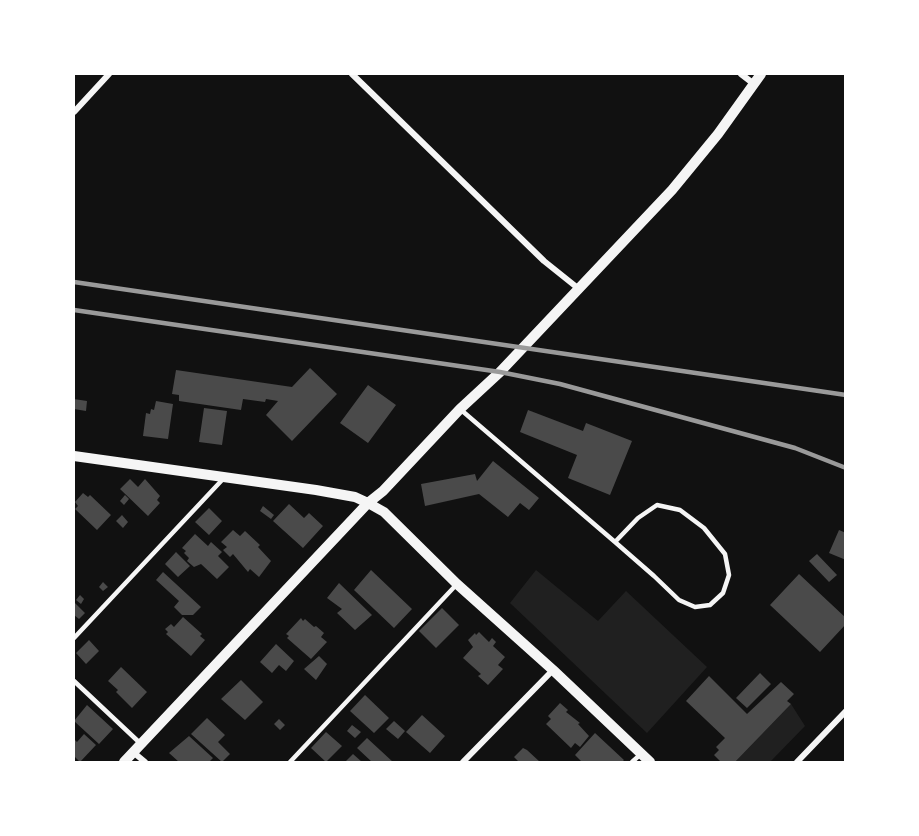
<!DOCTYPE html>
<html>
<head>
<meta charset="utf-8">
<style>
  body { margin:0 }
  #map { position:relative; width:919px; height:836px; overflow:hidden; background:#111; font-family:"Fira Sans Condensed",sans-serif }
  canvas { display:block }
  .frame { position:absolute; inset:0; border:75px solid #fff; pointer-events:none }
</style>
</head>
<body>
<div id="map">
<canvas width="919" height="836"></canvas>
<div class="frame"></div>
</div>
<script>
const g = document.querySelector('canvas').getContext('2d');
g.lineJoin = 'round';
function fill(path, color) {
  g.fillStyle = color;
  g.fill(path, 'evenodd');
}
function shape(rows) {
  const path = new Path2D();
  for (const r of rows) {
    path.moveTo(r[0], r[1]);
    for (let i = 2; i < r.length; i += 2) path.lineTo(r[i], r[i + 1]);
  }
  return path;
}
function trace(path, color, width, dash) {
  g.strokeStyle = color;
  g.lineWidth = width;
  g.lineCap = dash ? 'butt' : 'round';
  g.setLineDash(dash || []);
  g.stroke(path);
}
fill(shape([
  [536,570,598,621,626,591,707,667,647,733,510,603],
  [791,704,805,726,770,762,735,762]
]), '#202020');
fill(shape([
  [310,368,337,394,292,441,266,415,278,401,266,399,265,402,243,399,241,410,179,401,179,395,172,394,176,370,292,387],
  [368,385,396,405,368,443,340,423],
  [74,399,87,401,86,411,74,409],
  [156,401,173,404,168,439,143,436,146,413,150,414,151,409,154,410],
  [204,408,227,411,222,445,199,442],
  [528,410,583,431,586,423,632,441,610,495,568,478,577,455,520,432],
  [493,461,539,498,529,510,520,503,508,517,479,494,425,506,421,484,475,474,477,481],
  [130,479,138,487,145,479,160,496,157,500,160,503,148,516,120,489],
  [83,493,88,497,90,495,111,515,97,530,75,509,78,506,75,502],
  [125,495,129,499,124,505,120,501],
  [289,504,304,518,309,513,323,526,303,548,273,521],
  [263,506,274,515,271,519,260,511],
  [209,508,222,521,209,535,195,522],
  [122,515,128,522,123,528,116,521],
  [233,530,240,536,245,531,260,545,258,547,271,561,259,577,250,569,248,572,233,554,230,557,223,550,227,547,221,542],
  [839,530,846,533,846,560,829,553],
  [195,534,208,546,211,542,222,552,218,556,229,567,217,579,201,564,194,567,187,561,189,558,184,553,186,551,182,548],
  [176,552,190,566,178,577,165,564],
  [817,554,837,575,829,582,809,561],
  [371,570,412,609,394,628,354,590],
  [163,572,201,607,193,615,182,615,174,607,179,601,156,580],
  [799,574,846,618,846,624,820,652,770,605],
  [103,582,108,587,103,591,99,587],
  [339,583,372,615,355,630,337,613,342,609,327,598],
  [80,595,84,599,81,604,76,600],
  [74,602,85,613,79,619,74,615],
  [442,608,459,625,436,648,419,631],
  [183,617,202,634,200,636,205,640,191,656,166,634,168,632,165,629,171,624,174,627],
  [301,618,303,621,305,619,314,627,316,626,324,633,321,637,327,642,311,659,287,638,289,636,286,634],
  [479,632,489,642,492,638,496,642,493,646,505,657,498,665,503,669,488,685,478,676,481,674,463,658,473,647,468,640,475,633,476,635],
  [89,640,99,651,86,664,76,653],
  [276,644,294,661,286,671,279,665,272,673,260,662],
  [319,656,327,664,316,680,304,669],
  [121,667,147,692,132,708,116,692,118,690,108,681],
  [760,673,771,684,747,708,736,698],
  [709,676,747,714,781,682,794,694,787,701,791,704,735,762,721,762,714,755,719,750,716,747,725,738,686,701],
  [241,680,263,702,245,720,221,699],
  [365,695,389,718,374,733,350,711],
  [560,703,568,710,566,712,580,723,578,724,589,736,580,747,575,743,571,748,546,724,551,719,548,716],
  [87,705,113,729,99,744,74,721],
  [422,715,445,736,430,753,406,732],
  [207,718,225,735,218,742,230,754,222,762,191,734],
  [279,719,285,725,280,730,274,724],
  [394,721,405,731,398,739,386,729],
  [352,725,361,732,355,738,347,731],
  [326,732,342,746,326,762,311,748],
  [595,733,624,760,622,762,582,762,575,755],
  [84,734,96,745,80,762,74,756,74,739,77,742],
  [189,736,213,758,209,762,179,762,169,753],
  [367,738,393,762,372,762,357,748],
  [523,748,527,750,540,762,519,762,514,757],
  [353,754,362,762,345,762]
]), '#4a4a4a');
trace(shape([
  [460,409,615,542,654,576,679,600,695,607,710,605,723,593,729,575,725,554,704,528,680,510,657,505,638,518,615,542],
  [74,638,223,479],
  [74,681,141,744],
  [290,762,457,584],
  [632,762,641,754]
]), '#f5f5f5', 4.5);
trace(shape([
  [352,74,544,261,579,289],
  [741,74,754,84],
  [74,112,109,74],
  [133,752,145,762],
  [463,762,553,670],
  [797,762,846,711]
]), '#f5f5f5', 6);
trace(shape([
  [74,456,316,490,355,497,368,503,384,512,457,584,553,670,650,762],
  [124,762,368,503,383,491,460,409,500,372,672,190,718,134,761,74]
]), '#f5f5f5', 10);
trace(shape([
  [74,282,846,395],
  [74,310,500,372,560,384,795,448,846,468]
]), '#9a9a9a', 4.5);
</script>
</body>
</html>
